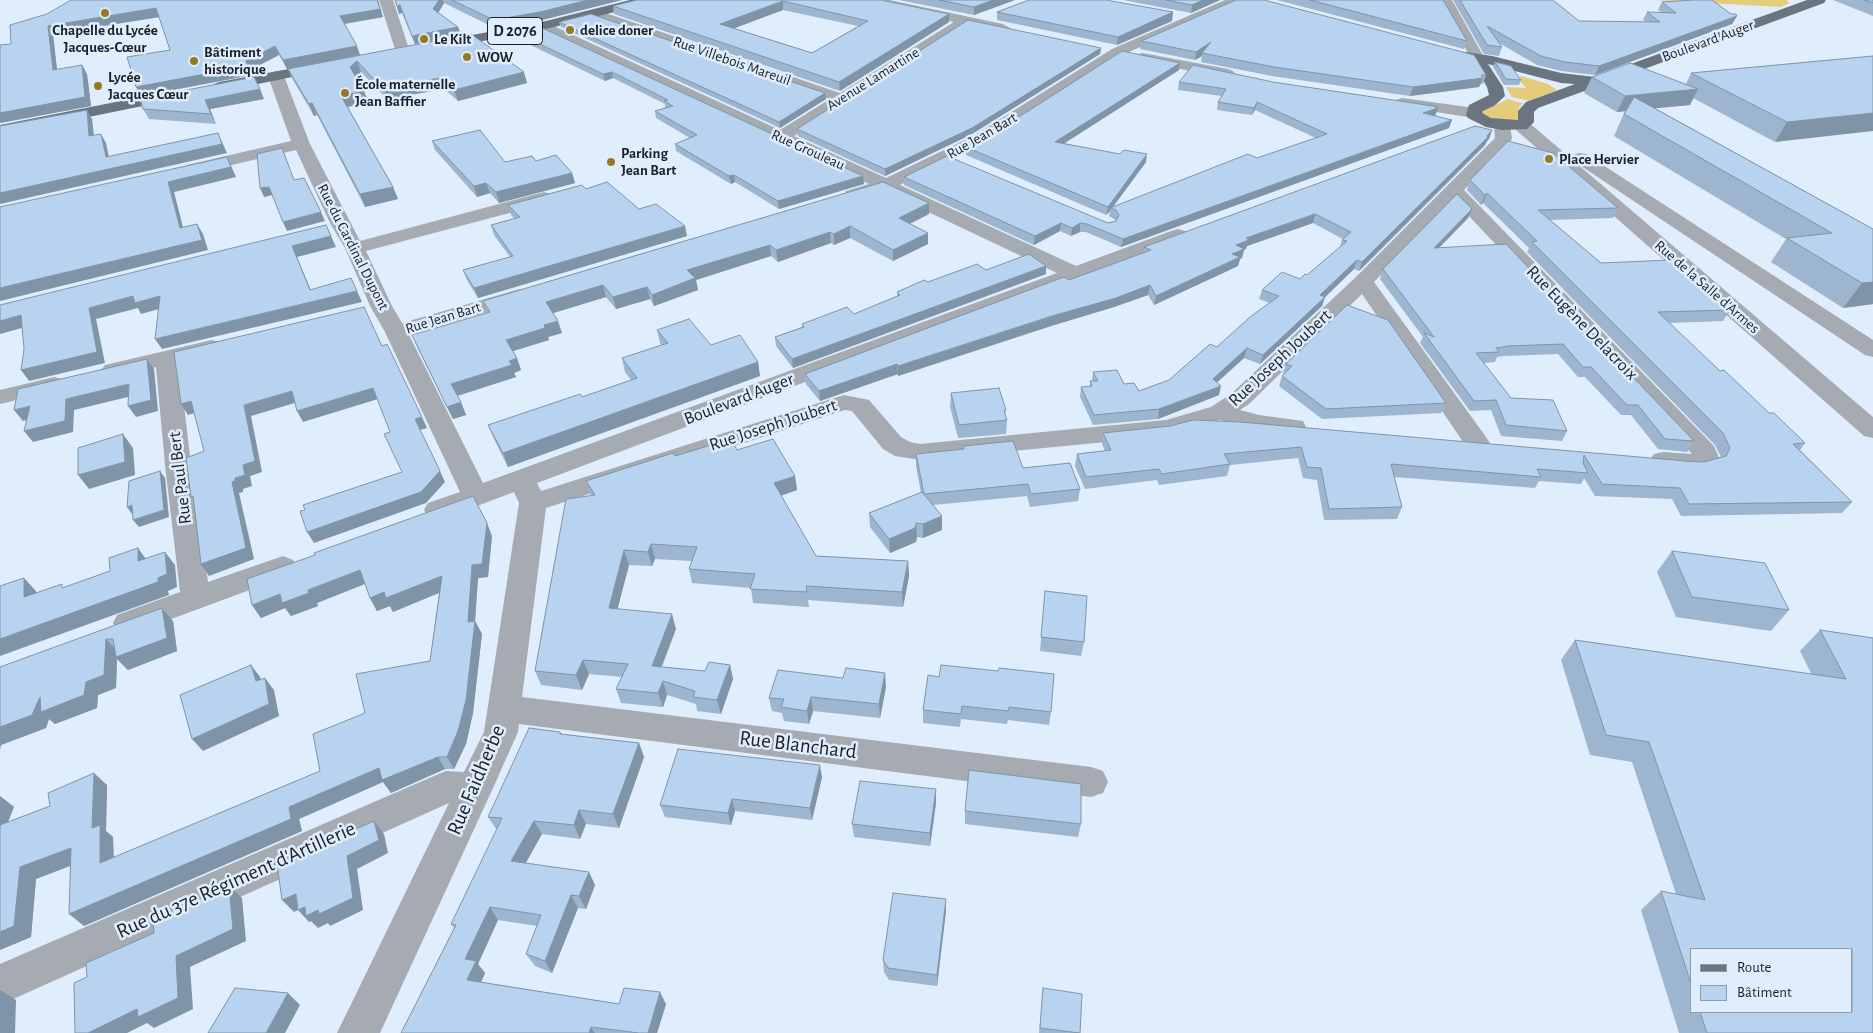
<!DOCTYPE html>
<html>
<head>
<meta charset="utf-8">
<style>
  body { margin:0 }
  #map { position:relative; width:1873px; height:1033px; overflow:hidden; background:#dfedfd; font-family:"Alegreya Sans",sans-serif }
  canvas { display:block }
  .legend { position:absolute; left:1690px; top:948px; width:162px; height:65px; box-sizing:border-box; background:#dfedfd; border:1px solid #919ba7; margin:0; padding:6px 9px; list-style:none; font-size:15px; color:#1c2127 }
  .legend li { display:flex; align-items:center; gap:10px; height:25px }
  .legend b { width:25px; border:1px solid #919ba7 }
</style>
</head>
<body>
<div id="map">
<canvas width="1873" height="1033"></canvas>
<ul class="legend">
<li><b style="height:6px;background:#6a7580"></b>Route</li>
<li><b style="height:14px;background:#b7d3f0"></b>Bâtiment</li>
</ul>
</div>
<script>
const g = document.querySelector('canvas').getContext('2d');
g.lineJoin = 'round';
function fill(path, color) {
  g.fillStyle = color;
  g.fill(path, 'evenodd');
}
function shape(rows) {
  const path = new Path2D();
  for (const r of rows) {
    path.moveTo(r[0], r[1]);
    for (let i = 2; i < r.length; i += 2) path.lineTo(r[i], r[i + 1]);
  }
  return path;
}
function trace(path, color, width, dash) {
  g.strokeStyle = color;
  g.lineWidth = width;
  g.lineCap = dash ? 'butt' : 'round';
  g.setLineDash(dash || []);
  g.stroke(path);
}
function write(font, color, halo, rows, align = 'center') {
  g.font = font + ' "Alegreya Sans",sans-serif';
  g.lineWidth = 5;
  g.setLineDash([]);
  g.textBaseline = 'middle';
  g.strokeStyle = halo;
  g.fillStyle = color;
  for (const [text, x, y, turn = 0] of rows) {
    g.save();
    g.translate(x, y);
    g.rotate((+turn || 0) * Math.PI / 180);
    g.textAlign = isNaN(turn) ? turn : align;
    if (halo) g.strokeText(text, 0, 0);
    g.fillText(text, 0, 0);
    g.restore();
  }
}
fill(shape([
  [1655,0,1786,0,1790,3,1780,7],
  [1521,76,1548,84,1557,90,1529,101,1512,97,1506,87,1526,88,1518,78],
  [1508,99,1525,104,1522,104,1518,109,1520,118,1515,121,1485,118,1481,112]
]), '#e4cc7a');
fill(shape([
  [379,0,393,0,410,52,408,55,403,56,398,55,396,52,379,0],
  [863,0,889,0,1003,24,1010,28,1003,32,968,25,794,136,886,178,973,136,1112,49,1225,0,1243,0,1241,3,1122,55,985,144,900,185,1076,266,1171,231,1178,229,1185,231,1188,235,1185,239,537,483,541,491,844,395,869,400,901,437,910,442,920,444,1166,420,1211,407,1231,394,1356,277,1495,138,1494,125,1496,121,1502,120,1508,121,1510,125,1512,139,1464,190,1714,446,1720,460,1716,466,1696,472,1654,466,1650,460,1654,454,1663,452,1692,454,1454,200,1374,282,1486,437,1490,443,1486,449,1477,451,1468,449,1362,294,1249,404,1240,410,1259,415,1303,421,1306,427,1303,433,1294,435,1258,431,1220,420,1168,436,920,460,895,456,883,449,852,411,845,410,546,508,522,697,1091,767,1103,771,1108,782,1103,793,1091,797,519,724,518,732,493,788,380,1033,337,1033,449,803,0,1005,0,964,434,776,446,771,464,772,484,732,519,503,514,492,448,517,438,519,428,517,424,510,428,503,460,492,385,332,370,306,345,248,331,225,296,150,193,174,187,173,184,169,187,165,291,141,268,76,271,73,276,71,281,73,284,76,310,144,360,241,544,192,551,194,553,198,551,202,366,251,392,306,402,323,520,289,528,290,531,295,528,300,409,335,483,483,1057,273,884,191,853,201,846,199,844,195,846,191,869,184,537,29,535,26,537,23,547,23,780,130,830,99,590,17,588,14,590,11,600,11,840,93,954,22,870,4,863,0],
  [1438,0,1452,0,1485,59,1483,62,1473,62,1438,0],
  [1143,53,1228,69,1233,71,1236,74,1233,77,1228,79,1138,60,1136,57,1138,54,1143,53],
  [1402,98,1475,108,1481,110,1483,113,1481,116,1475,118,1396,106,1394,103,1396,100,1402,98],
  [1521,120,1527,121,1574,161,1571,158,1574,154,1580,153,1586,154,1873,340,1873,357,1865,355,1575,162,1873,417,1873,438,1864,436,1515,129,1513,125,1515,121,1521,120],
  [212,340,220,342,223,347,220,352,179,362,191,465,208,582,283,556,293,560,297,567,293,574,128,635,117,631,113,623,117,615,180,592,165,465,156,367,113,377,105,375,101,370,105,365,212,340],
  [54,377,62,379,66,384,62,389,0,404,0,390,54,377]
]), '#a5abb1');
fill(shape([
  [630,0,653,0,651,3,542,30,440,49,435,48,433,45,435,42,440,41,542,22,630,0],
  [1807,0,1826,0,1824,3,1538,108,1534,112,1534,122,1527,129,1502,130,1486,127,1468,118,1466,115,1469,105,1489,95,1487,87,1472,61,1461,59,1459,56,1461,53,1466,52,1492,56,1561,73,1595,77,1807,0],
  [1488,64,1561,83,1575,84,1526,102,1518,111,1518,120,1491,118,1482,113,1483,111,1494,106,1505,96,1503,87,1488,64],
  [326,62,331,63,333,66,331,69,219,92,214,90,211,87,214,84,219,82,326,62],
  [176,90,182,92,184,95,182,98,0,135,0,125,176,90]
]), '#6a7580');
fill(shape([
  [395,0,622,0,542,20,497,29,444,3,438,13,458,27,461,35,415,44,402,13,399,14],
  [637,0,881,0,949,22,840,91,614,14,613,6],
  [783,10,858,26,812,53,733,28],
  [899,0,1015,0,974,15],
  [1123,0,1220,0,1191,13],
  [1277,0,1443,0,1467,41,1464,49],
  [1453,0,1553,0,1579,21,1646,22,1643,20,1647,12,1661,12,1658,10,1662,2,1731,14,1737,16,1732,24,1595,75,1561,71,1537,65,1499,43,1502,47,1499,56,1484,54],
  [1833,0,1873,0,1873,16],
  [377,1,383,17,345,24,360,55,287,69,279,55,250,70,252,75,141,96,136,87,170,50,159,17,53,34,57,70,82,65,87,74,91,106,0,123,0,45,11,44,47,14],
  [997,12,1173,12,1172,21,1117,45,997,20],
  [559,22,826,99,780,128,561,27],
  [512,31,863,176,864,184,779,209,735,182,731,184,676,151,675,144,690,138,656,118,655,111,665,108,665,104,613,78,605,81,514,37],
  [471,34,527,83,458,101,444,89,387,99,361,72,356,77,369,103,348,107,393,187,398,199,365,207,317,115,314,116,293,80,288,69],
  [1141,41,1486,75,1483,84,1481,84,1479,87,1410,96,1272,76,1201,62,1202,56,1195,60,1140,49],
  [1101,48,1100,54,972,134,885,176,798,136,797,129],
  [1873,56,1775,142,1693,98,1690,105,1655,108,1873,229,1873,304,1843,308,1771,262,1786,239,1614,136,1625,111,1617,112,1584,93,1592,77,1686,84,1691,73],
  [1495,62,1521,80,1519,85,1504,85,1493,67],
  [1180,63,1179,70,1064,143,1146,162,1113,207,1316,138,1255,110,1252,115,1217,110,1218,102,1222,96,1178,90,1179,82,1435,116,1434,116,1449,128,1121,247,1086,232,1080,232,1071,236,1060,231,1034,245,904,185,904,177,1108,223,1116,221,1114,219,1109,216,1110,211,1106,215,966,155,966,147],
  [264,99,210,109,216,124,149,119,143,109],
  [1492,130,1489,139,1487,141,1485,145,1359,271,1354,269,1325,297,1322,306,1260,364,1244,358,1217,382,1219,395,1158,419,1093,425,1080,397,1081,387,1090,386,1090,381,1092,381,1093,372,1124,384,1139,391,1169,380,1217,347,1270,303,1259,299,1262,290,1300,279,1307,275,1340,247,1342,240,1343,239,1313,223,1247,246,1246,249,1244,250,1242,258,1240,259,1238,266,1154,305,1148,295,1114,307,1051,326,898,376,898,374,820,401,806,384,805,374,1143,253,1144,247],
  [432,141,505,162,536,161,572,173,575,183,499,203,490,193,477,197,435,150],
  [1470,180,1618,208,1613,218,1550,220,1601,263,1730,310,1723,321,1669,323,1720,371,1805,443,1800,450,1852,502,1842,513,1681,516,1672,499,1595,496,1584,478,1581,484,1539,481,1535,488,1394,477,1402,507,1397,519,1324,520,1317,480,1303,478,1298,458,1230,465,1227,476,1159,485,1157,480,1085,489,1075,466,1077,454,1105,451,1102,444,1103,433,1170,426,1685,461,1704,462,1721,457,1715,445,1527,252,1529,248,1483,203,1481,205,1467,190],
  [883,182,929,214,910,224,928,244,893,261,850,238,834,245,831,243,778,262,771,256,696,280,698,290,654,306,650,299,616,309,606,297,553,313,562,333,548,337,549,340,513,351,517,358,521,370,514,373,516,377,458,396,466,415,453,419,417,347,412,335,487,313,483,301],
  [586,189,639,209,687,236,478,298,467,280,463,270,510,257,494,235,491,225,515,219,511,215,508,205],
  [1472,209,1468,218,1440,247,1694,441,1687,452,1658,449,1631,415,1621,415,1585,377,1578,377,1558,354,1504,356,1497,357,1495,362,1484,363,1511,398,1567,431,1562,441,1501,436,1491,410,1470,411,1420,343,1423,337,1380,279,1383,269],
  [1046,266,1046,274,793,368,776,346,775,337,802,327,802,324,854,314,897,297,897,292,928,282,986,270],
  [657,330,711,345,758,362,760,376,508,467,494,439,488,425,582,397,631,380,625,372,622,358,661,345,660,343],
  [1286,364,1446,403,1441,413,1322,419,1279,386,1282,376,1284,374,1283,374],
  [951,393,1006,410,1005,416,1007,420,1006,434,958,438,950,407],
  [964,446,1023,468,1080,489,1078,501,1030,507,1027,496,933,505,942,530,923,538,917,537,916,542,890,553,870,527,869,513,921,493,916,466,916,454,964,449],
  [737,450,795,476,797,490,781,496,816,556,908,561,909,576,903,607,808,600,809,607,753,603,751,588,692,583,689,569,692,561,655,559,652,566,629,565,617,609,676,629,662,667,705,671,730,665,733,679,721,714,697,711,696,704,667,695,663,707,621,703,616,689,622,677,589,674,582,690,541,685,535,671,591,496,586,481,675,456],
  [492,536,488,577,478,578,475,621,482,634,473,713,466,744,454,769,445,769,391,793,383,782,299,819,302,831,84,926,70,866,36,879,31,937,0,950,0,796,14,807,8,822,107,785,106,831,113,837,114,858,320,771,365,713,430,661,439,593,393,612,390,606,377,611,370,598,365,584,317,603,318,606,291,616,285,608,261,618,252,605],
  [1672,551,1789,610,1771,631,1676,617,1657,572],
  [1045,591,1084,642,1081,656,1040,651],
  [173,621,177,651,128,670,117,659,116,688,98,695,97,708,55,724,49,719,46,728,1,745,0,667],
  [1820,630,1873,638,1873,1033,1679,1033,1641,910,1661,891,1676,894,1632,762,1590,755,1561,660,1575,640,1812,675,1800,651],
  [1692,949,1852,1012,1692,1012],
  [928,675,1051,712,1049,725,1008,720,1007,724,961,719,960,727,923,723,923,710],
  [886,687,880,718,813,711,809,724,784,721,782,713,772,711,769,698],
  [560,732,562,734,639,743,644,757,619,828,586,824,580,839,542,834,525,863,595,885,586,909,578,908,552,973,535,966,526,954,537,926,498,920,478,964,485,973,481,982,619,1004,666,1004,657,1033,401,1033,454,928,451,924,497,830,488,817],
  [822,777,812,820,735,811,731,825,665,817,660,805],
  [936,789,936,803,930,846,854,837,852,824],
  [965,811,1081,824,1078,837,965,824],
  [946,899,946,911,937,986,889,980,884,972,883,960],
  [1043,988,1080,1033,1039,1033]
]), '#9db5ce');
fill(shape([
  [377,0,378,0,383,17,343,24,340,16],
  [439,0,443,0,444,3,436,17,433,9],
  [588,0,622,0,542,20,497,29,494,20],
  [993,0,1015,0,974,15,974,7],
  [1203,0,1220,0,1191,13,1192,5],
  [783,1,783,10,722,33,720,24],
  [400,5,402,13,399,14,397,6],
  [156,8,160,17,53,34,58,79,53,70,48,26],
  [1173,12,1172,21,1117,45,1118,37],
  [949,14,949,22,840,91,839,82],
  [1737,16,1732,24,1595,75,1599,66],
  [458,27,461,35,415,44,412,36],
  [1211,42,1202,53,1202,56,1195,60,1196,52],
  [275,46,279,55,250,70,252,75,141,96,136,87,246,61],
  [357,46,360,55,287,69,283,60],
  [1101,48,1100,54,972,134,885,176,885,169],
  [357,61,361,72,354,78,350,67],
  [1180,63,1179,70,1054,150,1055,142],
  [82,65,87,74,91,106,0,123,0,113],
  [524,72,527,83,458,101,454,90],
  [612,72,613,78,605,81,603,74],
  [440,78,444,89,387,99,382,88],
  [1483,78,1479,87,1410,96,1413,87],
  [260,89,264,99,210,109,216,124,211,114,205,100],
  [1698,89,1690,105,1617,112,1625,96],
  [364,91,369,103,346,107,341,96],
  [825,93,826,99,780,128,779,122],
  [1257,102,1255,110,1252,115,1254,108],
  [312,103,317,115,314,116,309,104],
  [1438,108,1435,116,1420,121,1423,113],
  [87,110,92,119,95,145,89,136],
  [1873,113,1873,131,1775,142,1787,122],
  [1452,120,1449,128,1121,247,1123,239],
  [1492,130,1489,139,1487,141,1485,145,1359,271,1362,262],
  [218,133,227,153,0,204,0,193],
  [101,134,106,143,111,167,106,157],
  [1147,154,1146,162,1112,208,1110,208,1110,211,1106,215,1108,207],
  [227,157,236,177,174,192,186,239,180,228,168,182],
  [572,173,575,183,499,203,496,192],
  [734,175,735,182,731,184,729,176],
  [863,176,864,184,779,209,778,201],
  [486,183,490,193,477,197,474,186],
  [269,187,273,195,264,197,260,188],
  [393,187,398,199,365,207,360,194],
  [1487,193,1483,203,1481,205,1485,195],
  [929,203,929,214,899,229,899,218],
  [1472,209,1468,218,1430,257,1434,248],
  [321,212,325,221,287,231,283,222],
  [1315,214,1313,223,1247,246,1246,249,1244,250,1242,258,1240,259,1238,266,1154,305,1156,296,1246,238],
  [1061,223,1060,231,1034,245,1035,236],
  [1080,223,1080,232,1071,236,1072,228],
  [197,224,203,234,208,250,0,301,0,288],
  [326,225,336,247,297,257,315,300,310,290,292,246],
  [685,226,687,236,478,298,474,288],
  [850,226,850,238,834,245,834,234],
  [830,232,831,243,778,262,776,250],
  [928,233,928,244,893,261,893,250],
  [770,245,771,256,696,280,698,290,654,306,652,295,687,270],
  [1357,260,1354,269,1318,304,1325,297,1322,306,1260,364,1263,355,1320,295],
  [1046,266,1046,274,793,368,792,359],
  [1873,282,1873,304,1843,308,1862,283],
  [603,285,606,297,550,314,546,302],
  [1150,285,1148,295,1114,307,1051,326,898,376,898,366],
  [647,287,650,299,616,309,613,297],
  [357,291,362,302,162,349,155,339],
  [133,296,160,296,166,307,141,314,138,308,96,319,105,363,29,381,21,370,89,308],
  [21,315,29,326,0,334,0,321],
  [558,321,562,333,548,337,549,340,510,352,506,340,544,325],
  [1247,348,1244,358,1211,388,1213,379],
  [517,358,521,370,514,373,516,377,456,396,451,384],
  [147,359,154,369,158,411,136,417,128,406],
  [758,362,760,376,508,467,503,453],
  [897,364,898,374,820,401,819,391],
  [129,384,136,395,74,410,73,432,33,442,24,431,66,399],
  [1221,386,1219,395,1158,419,1159,409],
  [373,388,378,399,303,422,297,411],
  [292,391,298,402,251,416,262,472,250,476,252,486,243,489,243,492,239,493,254,559,209,576,201,564,232,482,235,478,243,465,244,405],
  [191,401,198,412,188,415,181,404],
  [461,402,466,415,453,419,447,407],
  [30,406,38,417,23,421,14,410],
  [422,417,427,428,420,430,415,419],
  [123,434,133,448,135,475,89,489,78,475],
  [160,471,165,478,169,517,139,527,133,520],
  [440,471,445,482,426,503,314,543,307,532],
  [795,476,797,490,776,497,774,483],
  [132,505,138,513,132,514,127,507],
  [942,516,942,530,923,538,923,524],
  [487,523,492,536,488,577,478,578,475,621,482,634,473,713,466,744,454,769,447,757,468,622,472,565],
  [916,523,917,537,916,542,890,553,889,539],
  [651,544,655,559,652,566,648,552],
  [138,548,148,562,138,561],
  [624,550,629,565,614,623,609,608],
  [165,552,175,565,177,587,168,591,169,595,0,656,0,639,158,578],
  [908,561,909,576,903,607,902,592],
  [360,570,367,583,317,603,318,606,291,616,285,608,261,618,252,605,280,594,308,590],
  [442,576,448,589,393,612,390,606,377,611,370,598,384,592],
  [24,578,36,591,36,610,24,597],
  [162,608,173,621,177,651,128,670,117,659,116,688,98,695,97,708,55,724,49,719,46,728,1,745,0,750,0,727,40,697,86,682,106,639,118,652],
  [672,614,676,629,656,680,652,666],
  [583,660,589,674,582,690,576,675],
  [251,665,260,677,265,694,256,681],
  [730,665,733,679,721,714,717,700],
  [885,673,886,687,880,718,879,704],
  [265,678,274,690,279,716,203,751,192,739],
  [663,681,667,695,663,707,658,693],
  [811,697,813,711,809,724,807,711],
  [639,743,644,757,619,828,613,814],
  [438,757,445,769,391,793,383,782,299,819,302,831,84,926,69,914,289,807,379,768],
  [820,765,822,777,812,820,810,808],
  [94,773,107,785,106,831,113,837,114,875,100,863,92,828],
  [936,789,936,803,930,846,930,833],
  [0,796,14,807,0,841],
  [732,799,735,811,731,825,728,813],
  [579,810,586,824,580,839,574,825],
  [374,821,384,834,388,853,357,869,363,910,330,926,328,923,318,928,311,921,309,922,298,910,294,912,282,900,347,856],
  [534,821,542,834,519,875,511,861],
  [71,848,85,860,36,879,31,937,0,950,0,932,20,867],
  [589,872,595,885,586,909,579,896],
  [229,886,242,898,246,941,190,967,193,1009,154,1028,147,1023,127,1033,88,1033,176,956],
  [571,895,578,908,552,973,545,961],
  [946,899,946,911,937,986,937,975],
  [490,907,498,920,478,964,485,973,477,992,467,980,465,959],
  [0,990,16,1000,15,1033,0,1033],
  [660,992,666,1004,657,1033,648,1033],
  [288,993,300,1005,285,1033,266,1033],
  [591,1027,595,1033,589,1033]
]), '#8094a8');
const building = shape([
  [71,0,377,0,380,9,340,16,357,46,283,60,275,46,246,61,248,66,136,87,127,57,170,50,156,8,48,26,53,70,82,65,85,97,0,113,0,45,11,44,10,25,47,14,71,0],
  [395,0,439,0,433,9,458,27,412,36,400,5,397,6,395,0],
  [452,0,588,0,540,12,494,20,452,0],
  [637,0,881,0,949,14,839,82,613,6,637,0],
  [783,1,868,21,812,53,720,24,783,1],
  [939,0,993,0,974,7,939,0],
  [1029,0,1106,0,1173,12,1118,37,997,12,1029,0],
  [1166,0,1203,0,1192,5,1166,0],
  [1236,0,1264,0,1474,55,1486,75,1481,75,1483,78,1413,87,1274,67,1202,53,1211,42,1196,52,1141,41,1236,0],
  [1310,0,1443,0,1467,41,1310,0],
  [1460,0,1553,0,1579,21,1660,22,1647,12,1676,13,1662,2,1694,0,1712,0,1731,14,1736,14,1737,16,1599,66,1565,62,1541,56,1487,26,1502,47,1487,45,1460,0],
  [1864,0,1873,0,1873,3,1864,0],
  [591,14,825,93,779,122,559,22,591,14],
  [968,20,1101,48,972,128,885,169,797,129,968,20],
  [538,26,863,176,778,201,734,175,729,176,675,144,697,135,655,111,673,106,664,101,668,100,612,72,603,74,512,31,538,26],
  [471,34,524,72,454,90,440,78,382,88,357,61,350,67,364,91,341,96,393,187,360,194,312,103,309,104,288,69,471,34],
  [1122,51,1180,63,1055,142,1120,154,1124,150,1147,154,1108,207,966,147,986,138,1122,51],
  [1873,56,1873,113,1787,122,1691,73,1873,56],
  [1495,62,1511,66,1521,80,1506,79,1495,62],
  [1630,63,1698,89,1625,96,1592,77,1630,63],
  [1193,65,1273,82,1433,106,1438,108,1423,113,1452,120,1123,239,1087,224,1080,223,1072,228,1061,223,1035,236,904,177,947,156,1108,223,1116,221,1119,215,1116,210,1110,208,1248,154,1257,158,1327,134,1257,102,1254,108,1218,102,1226,89,1179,82,1193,65],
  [254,77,260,89,205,100,211,114,143,109,140,99,254,77],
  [1634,97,1873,229,1873,282,1862,283,1787,238,1832,233,1624,114,1634,97],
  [87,110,89,136,101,134,106,157,218,133,222,144,0,193,0,126,87,110],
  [1475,126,1492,130,1487,136,1488,137,1362,262,1357,260,1320,295,1325,297,1263,355,1247,348,1213,379,1221,386,1159,409,1094,415,1081,387,1092,386,1090,381,1098,381,1093,372,1117,370,1124,384,1134,383,1139,391,1169,380,1210,344,1217,347,1250,317,1279,296,1262,290,1282,272,1300,279,1305,274,1307,275,1347,241,1342,240,1351,232,1315,214,1246,238,1249,240,1236,245,1244,249,1232,254,1240,257,1156,296,1150,285,1116,298,1052,316,898,366,897,364,819,391,805,374,1064,277,1069,280,1151,250,1144,247,1475,126],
  [480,130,505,162,532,156,536,161,556,155,572,173,496,192,486,183,474,186,432,141,480,130],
  [1508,141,1553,153,1618,208,1538,210,1601,263,1671,260,1730,310,1658,312,1720,371,1724,370,1769,413,1774,413,1805,443,1793,444,1852,502,1689,504,1680,488,1602,484,1584,455,1583,463,1588,473,1537,469,1541,477,1391,464,1402,507,1329,509,1321,468,1307,467,1301,447,1224,454,1230,464,1162,474,1159,469,1086,477,1077,454,1111,450,1103,433,1170,426,1193,420,1240,422,1685,461,1704,462,1726,456,1730,448,1723,433,1532,242,1537,241,1487,193,1485,195,1470,180,1508,141],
  [282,148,294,180,304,178,321,212,283,222,269,187,260,188,257,154,282,148],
  [227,157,231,167,168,182,180,228,197,224,202,240,0,288,0,207,227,157],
  [607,182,639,209,656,204,685,226,474,288,463,270,513,256,491,225,520,217,508,205,582,185,586,189,607,182],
  [883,182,929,203,899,218,928,233,893,250,850,226,834,234,830,232,776,250,770,245,687,270,695,278,652,295,647,287,613,297,603,285,546,302,558,321,544,325,545,328,506,340,517,358,509,361,512,365,451,384,461,402,447,407,412,335,490,312,483,301,883,182],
  [1457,194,1472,209,1434,248,1506,244,1694,441,1665,439,1638,405,1627,405,1591,367,1583,367,1563,344,1508,346,1496,348,1499,352,1476,353,1511,398,1553,400,1567,431,1506,425,1496,400,1474,401,1424,333,1434,337,1383,269,1457,194],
  [326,225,331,236,292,246,310,290,351,278,357,291,155,339,160,296,135,303,133,296,89,308,97,352,21,370,24,349,21,315,0,321,0,305,326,225],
  [1029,254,1046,266,792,359,775,337,804,327,802,324,847,307,854,314,900,295,897,292,924,280,928,282,977,264,986,270,1029,254],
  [1347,305,1388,320,1446,403,1326,409,1282,376,1292,366,1286,364,1347,305],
  [364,307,382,346,387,344,422,417,415,419,440,471,421,492,307,532,300,511,305,510,303,505,402,472,384,434,390,432,373,388,297,411,292,391,244,405,255,461,243,465,245,475,235,478,235,481,232,482,246,548,201,564,193,496,191,497,186,458,204,451,191,401,181,404,174,352,364,307],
  [689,319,711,345,740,335,758,362,503,453,488,425,580,394,582,397,637,378,622,358,668,343,657,330,689,319],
  [147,359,151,400,128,406,129,384,66,399,65,421,24,431,30,406,14,410,18,389,147,359],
  [999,388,1006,410,1004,411,1007,420,959,425,951,393,999,388],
  [123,434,125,462,78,475,78,448,123,434],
  [731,439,737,450,773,439,795,476,774,483,816,556,908,561,902,592,806,586,807,592,750,589,755,574,689,569,697,547,651,544,648,552,624,550,609,608,672,614,652,666,705,671,709,662,730,665,717,700,693,697,695,691,663,681,658,693,616,689,628,664,583,660,576,675,535,671,566,499,595,495,586,481,673,453,675,456,731,439],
  [1013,441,1023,468,1070,463,1080,489,1031,494,1028,484,924,494,916,454,964,449,964,446,1013,441],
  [160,471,164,510,133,520,132,505,127,507,129,481,160,471],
  [922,492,942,516,923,524,916,523,915,528,889,539,869,513,922,492],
  [473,496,487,523,482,564,472,565,468,622,475,621,466,700,458,731,447,757,438,757,382,780,379,768,289,807,291,819,69,914,71,848,20,867,14,926,0,932,0,825,50,806,48,793,94,773,92,828,100,825,100,863,320,771,313,734,365,713,356,674,430,661,442,576,386,598,384,592,370,598,360,570,308,590,309,593,282,603,280,594,252,605,247,579,315,555,314,553,473,496],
  [138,548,138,561,165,552,167,574,158,578,158,582,0,639,0,586,24,578,24,597,62,584,62,588,110,571,109,558,138,548],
  [1672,551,1765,563,1789,610,1692,597,1672,551],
  [1045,591,1087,596,1084,642,1041,637,1045,591],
  [162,608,167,638,116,657,113,639,106,639,104,675,86,682,84,695,41,712,40,697,32,715,0,727,0,667,162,608],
  [1820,630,1873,638,1873,1033,1707,1033,1700,1012,1852,1012,1852,949,1692,949,1692,987,1661,891,1705,900,1649,742,1606,735,1575,640,1846,679,1820,630],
  [251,665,256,681,265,678,269,704,192,739,180,695,251,665],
  [941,665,998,671,999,668,1054,674,1051,712,1009,707,1008,711,962,706,961,714,923,710,928,675,939,677,941,665],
  [846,668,885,673,879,704,811,697,807,711,781,707,784,699,769,698,778,670,843,678,846,668],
  [529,728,560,732,560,734,639,743,613,814,579,810,574,825,534,821,511,861,589,872,579,896,571,895,545,961,526,954,541,915,490,907,465,959,476,961,467,980,619,1004,624,988,660,992,648,1033,639,1033,591,1027,589,1033,401,1033,456,925,451,924,502,818,488,817,529,728],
  [678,749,820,765,810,808,732,799,728,813,660,805,678,749],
  [969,770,1081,784,1081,824,965,811,969,770],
  [860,781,936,789,930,833,852,824,860,781],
  [374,821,379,840,347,856,353,898,319,914,318,910,306,916,305,907,298,910,296,894,282,900,277,864,374,821],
  [229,886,233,929,176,956,178,998,138,1017,137,1009,88,1033,75,1033,74,983,87,977,86,963,154,933,153,919,229,886],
  [893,893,946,899,937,975,888,968,883,960,893,893],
  [235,988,288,993,266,1033,208,1033,235,988],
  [1043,988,1082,994,1080,1033,1040,1028,1043,988]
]);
fill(building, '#b7d3f0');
trace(building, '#8094a8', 1);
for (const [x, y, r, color] of [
  [105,13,5,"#927b22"],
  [570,30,5,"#927b22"],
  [424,39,5,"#927b22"],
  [467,57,5,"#927b22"],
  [194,61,5,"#927b22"],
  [98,86,5,"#927b22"],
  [345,93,5,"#927b22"],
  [1549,159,5,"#927b22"],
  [611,162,5,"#927b22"]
]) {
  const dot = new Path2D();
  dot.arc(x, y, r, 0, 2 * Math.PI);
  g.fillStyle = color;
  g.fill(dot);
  trace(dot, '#dfedfd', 2);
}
write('bold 15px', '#1c2127', '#dfedfd', [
  ["Chapelle du Lycée",105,30,"center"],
  ["Jacques-Cœur",105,47,"center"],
  ["delice doner",580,30],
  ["Le Kilt",434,39],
  ["Bâtiment",204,52],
  ["historique",204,69],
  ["WOW",477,57],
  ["Lycée",108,77],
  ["Jacques Cœur",108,94],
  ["École maternelle",355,84],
  ["Jean Baffier",355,101],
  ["Parking",621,153],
  ["Jean Bart",621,170],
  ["Place Hervier",1559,159]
], 'left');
write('15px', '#1c2127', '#dfedfd', [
  ["Boulevard Auger",1708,41,-20],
  ["Rue Villebois Mareuil",732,61,19],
  ["Avenue Lamartine",873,79,-32],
  ["Rue Jean Bart",982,136,-30],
  ["Rue Grouleau",808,150,24],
  ["Rue du Cardinal Dupont",353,247,63],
  ["Rue de la Salle d'Armes",1707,287,41],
  ["Rue Jean Bart",443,318,-17]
]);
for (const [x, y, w] of [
  [515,31,55]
]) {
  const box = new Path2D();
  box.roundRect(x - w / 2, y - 13.5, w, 27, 4);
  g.fillStyle = '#dfedfd';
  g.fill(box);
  trace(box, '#1c2127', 1);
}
write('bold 16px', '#1c2127', null, [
  ["D 2076",515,31]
]);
write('18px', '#1c2127', '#dfedfd', [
  ["Rue Eugène Delacroix",1582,323,46],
  ["Rue Joseph Joubert",1280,358,-43],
  ["Boulevard Auger",739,399,-21],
  ["Rue Joseph Joubert",773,425,-18],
  ["Rue Paul Bert",180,478,-97]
]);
write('21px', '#1c2127', '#dfedfd', [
  ["Rue Blanchard",798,745,7],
  ["Rue Faidherbe",476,780,-67],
  ["Rue du 37e Régiment d'Artillerie",236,880,-24]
]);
</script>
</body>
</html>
